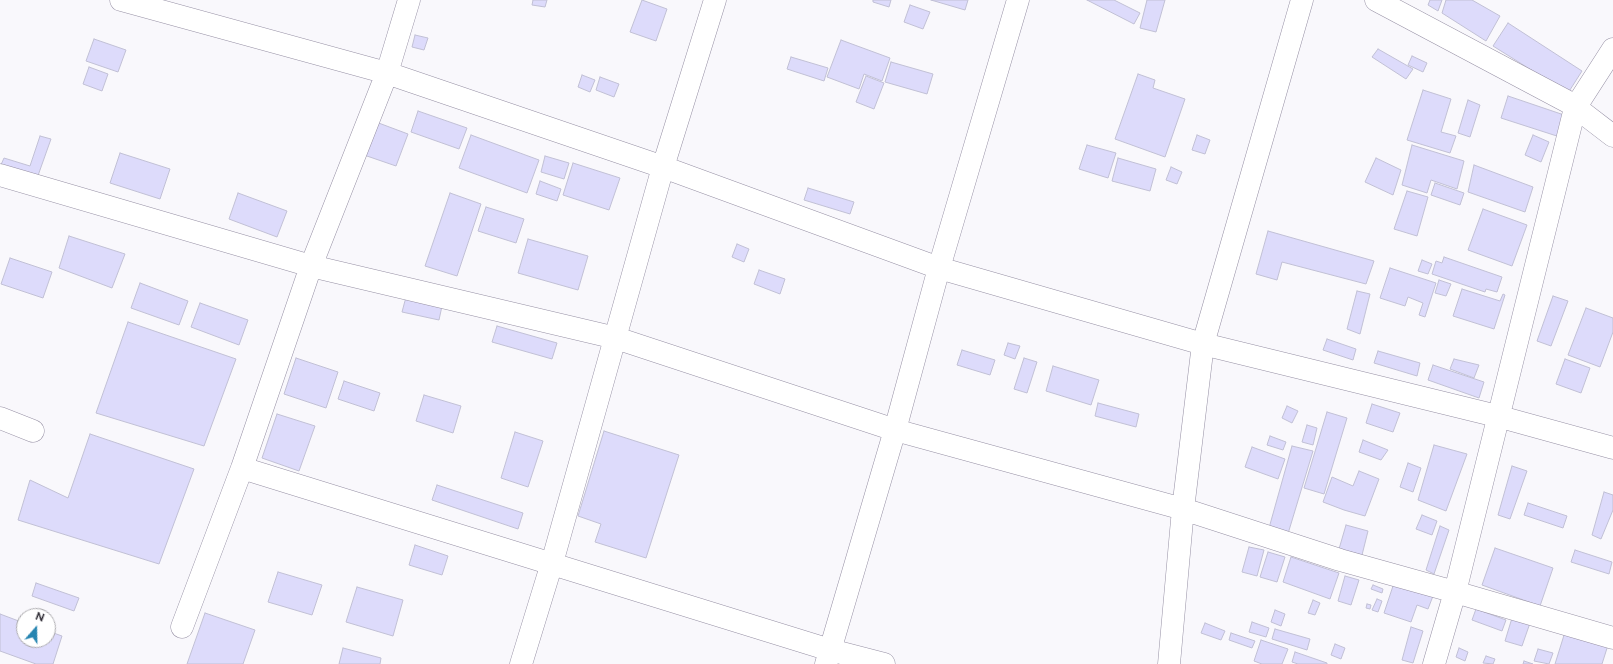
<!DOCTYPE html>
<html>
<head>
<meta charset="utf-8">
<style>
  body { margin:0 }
  #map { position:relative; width:1613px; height:664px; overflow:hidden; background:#f9f8fc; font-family:Raleway,sans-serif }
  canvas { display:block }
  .north { position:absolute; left:16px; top:608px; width:40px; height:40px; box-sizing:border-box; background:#fff; border:1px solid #abaaae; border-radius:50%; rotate:20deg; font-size:11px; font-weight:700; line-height:16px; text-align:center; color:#2e2b34 }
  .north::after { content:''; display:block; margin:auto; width:14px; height:18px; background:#2685b1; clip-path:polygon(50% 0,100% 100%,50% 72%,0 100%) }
</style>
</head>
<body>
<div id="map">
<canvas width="1613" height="664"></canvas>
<div class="north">N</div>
</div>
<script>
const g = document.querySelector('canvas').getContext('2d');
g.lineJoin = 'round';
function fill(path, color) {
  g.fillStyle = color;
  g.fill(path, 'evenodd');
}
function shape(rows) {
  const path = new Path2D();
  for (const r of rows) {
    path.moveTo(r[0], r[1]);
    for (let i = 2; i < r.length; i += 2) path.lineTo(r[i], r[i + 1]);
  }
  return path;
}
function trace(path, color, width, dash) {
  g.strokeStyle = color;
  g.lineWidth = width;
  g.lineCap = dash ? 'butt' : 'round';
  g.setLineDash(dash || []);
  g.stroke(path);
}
const building = shape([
  [533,0,547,0,545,7,532,5,533,0],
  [642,0,667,9,656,41,630,32,642,0],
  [873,0,891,0,889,7,873,2,873,0],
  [931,0,968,0,965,10,931,0],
  [1087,0,1114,0,1140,13,1134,24,1087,0],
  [1147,0,1165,0,1156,32,1140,28,1147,0],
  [1430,0,1442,0,1438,11,1428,5,1430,0],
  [1446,0,1472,0,1500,16,1486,41,1442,13,1446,0],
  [910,5,930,12,923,29,904,22,910,5],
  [1508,23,1582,71,1568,93,1493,46,1508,23],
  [415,35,428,38,424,50,412,47,415,35],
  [94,39,126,50,118,72,86,61,94,39],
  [841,40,890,58,882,81,864,74,859,89,827,77,841,40],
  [1378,49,1413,69,1406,79,1372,57,1378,49],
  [1412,56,1427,63,1423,72,1408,65,1412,56],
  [791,57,828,68,824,81,787,69,791,57],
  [891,62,933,74,927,94,885,82,891,62],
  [89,67,108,74,102,91,83,84,89,67],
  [1138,74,1155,80,1153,88,1185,99,1165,157,1115,139,1138,74],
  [582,75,595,80,590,92,578,87,582,75],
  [866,76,884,83,874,109,856,102,866,76],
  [600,77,619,84,614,97,596,90,600,77],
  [1423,90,1451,99,1441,132,1456,136,1450,153,1407,140,1423,90],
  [1508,96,1570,117,1563,138,1501,118,1508,96],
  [1468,100,1480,105,1470,137,1458,133,1468,100],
  [418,111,467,128,459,149,411,132,418,111],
  [376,122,408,134,396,166,364,155,376,122],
  [471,135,539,160,527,193,459,168,471,135],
  [1197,135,1210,140,1205,154,1192,150,1197,135],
  [1533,135,1549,142,1541,162,1525,155,1533,135],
  [40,136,51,139,35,184,0,167,4,158,30,166,40,136],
  [1087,145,1116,153,1108,178,1079,169,1087,145],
  [1412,145,1464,161,1457,189,1431,180,1427,193,1402,185,1412,145],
  [120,153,170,169,160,199,110,183,120,153],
  [545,156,569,163,564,179,541,172,545,156],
  [1118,158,1156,169,1150,191,1112,181,1118,158],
  [1376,158,1401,170,1393,195,1365,182,1376,158],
  [573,163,620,178,609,210,563,195,573,163],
  [1474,165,1533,187,1525,212,1468,192,1474,165],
  [1171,167,1182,172,1177,184,1166,180,1171,167],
  [540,181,561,189,557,201,536,194,540,181],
  [1435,183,1464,193,1460,205,1431,195,1435,183],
  [808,188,854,202,850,214,804,200,808,188],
  [1407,191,1428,197,1417,236,1394,229,1407,191],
  [238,193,287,211,277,237,229,219,238,193],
  [450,193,481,204,457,276,425,266,450,193],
  [486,207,524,219,516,243,478,231,486,207],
  [1483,209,1527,225,1512,266,1468,250,1483,209],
  [1268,231,1374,261,1366,284,1282,262,1277,280,1256,274,1268,231],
  [69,236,125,254,112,288,59,268,69,236],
  [528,239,588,256,578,290,518,273,528,239],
  [737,244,749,249,744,262,732,257,737,244],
  [1444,257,1502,277,1497,292,1486,289,1485,292,1432,274,1436,261,1442,263,1444,257],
  [10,258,52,272,43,298,1,284,10,258],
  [1422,260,1432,264,1428,274,1418,271,1422,260],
  [1390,268,1436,283,1425,317,1419,315,1423,303,1408,297,1405,306,1380,298,1390,268],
  [759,270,785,279,780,294,754,284,759,270],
  [1439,280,1451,284,1446,296,1435,293,1439,280],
  [140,283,188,301,179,325,131,308,140,283],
  [1462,289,1500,301,1503,294,1505,295,1494,329,1453,316,1462,289],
  [1357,291,1370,294,1360,334,1347,329,1357,291],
  [1553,296,1568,301,1551,346,1537,341,1553,296],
  [406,297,442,306,439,320,402,312,406,297],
  [200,303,248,320,239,345,191,327,200,303],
  [1586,308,1613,318,1613,332,1600,367,1568,355,1586,308],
  [128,322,236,359,204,446,96,413,128,322],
  [497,326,557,343,552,359,492,342,497,326],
  [1327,339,1356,349,1353,360,1323,350,1327,339],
  [1008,343,1020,346,1015,359,1004,355,1008,343],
  [962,350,995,360,990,375,957,365,962,350],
  [1378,351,1420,363,1417,376,1374,363,1378,351],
  [296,358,338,372,326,408,284,394,296,358],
  [1024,358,1037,362,1027,393,1014,389,1024,358],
  [1454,359,1479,365,1474,378,1450,369,1454,359],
  [1565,359,1590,368,1581,393,1556,384,1565,359],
  [1433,365,1484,382,1479,398,1428,380,1433,365],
  [1053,366,1099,380,1091,405,1046,391,1053,366],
  [344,381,380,393,374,411,338,399,344,381],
  [424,395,461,406,453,433,416,421,424,395],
  [1098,403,1139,414,1136,427,1095,416,1098,403],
  [1372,404,1400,413,1393,432,1366,423,1372,404],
  [1287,406,1298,411,1292,423,1282,418,1287,406],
  [1327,412,1347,418,1324,494,1304,488,1327,412],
  [277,414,315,426,299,471,262,458,277,414],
  [1307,425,1317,428,1313,445,1302,442,1307,425],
  [604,431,679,455,646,558,595,542,601,524,578,516,604,431],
  [515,432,543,441,528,487,501,478,515,432],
  [90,434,194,469,159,564,18,520,30,480,68,498,90,434],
  [1270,436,1286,442,1283,450,1267,445,1270,436],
  [1363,440,1388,450,1381,460,1359,452,1363,440],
  [1434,445,1467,454,1446,511,1418,500,1434,445],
  [1292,446,1313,451,1287,537,1269,528,1292,446],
  [1252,447,1285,459,1278,479,1245,467,1252,447],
  [1408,463,1421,468,1413,492,1400,487,1408,463],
  [1512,466,1527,471,1510,519,1498,515,1512,466],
  [1359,471,1379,479,1365,516,1344,510,1323,502,1332,477,1353,486,1359,471],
  [437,485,523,513,518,529,432,500,437,485],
  [1604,492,1613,495,1613,510,1601,539,1592,535,1604,492],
  [1528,503,1567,516,1563,528,1524,515,1528,503],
  [1422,515,1437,521,1432,535,1416,529,1422,515],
  [1346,525,1368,531,1362,555,1339,549,1346,525],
  [1440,526,1449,530,1434,574,1426,570,1440,526],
  [415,545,448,556,442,575,409,565,415,545],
  [1249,547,1264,550,1257,576,1242,572,1249,547],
  [1495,548,1553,568,1540,606,1482,585,1495,548],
  [1575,550,1612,562,1609,574,1571,562,1575,550],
  [1268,552,1285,557,1277,582,1260,577,1268,552],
  [1291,557,1339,573,1330,599,1283,582,1291,557],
  [278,572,322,585,312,615,268,602,278,572],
  [1345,576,1359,580,1351,605,1338,601,1345,576],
  [36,583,79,598,74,611,32,596,36,583],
  [1394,583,1433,596,1428,609,1417,605,1411,622,1384,613,1394,583],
  [1373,585,1383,589,1382,593,1371,589,1373,585],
  [357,587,403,600,393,636,346,622,357,587],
  [1377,599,1382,601,1378,612,1372,610,1377,599],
  [1313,600,1320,603,1315,615,1308,613,1313,600],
  [1367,604,1371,605,1370,609,1366,608,1367,604],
  [1476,609,1506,620,1502,631,1472,620,1476,609],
  [1275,610,1285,614,1281,626,1271,622,1275,610],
  [205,613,255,630,243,664,187,664,205,613],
  [0,614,24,623,24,640,48,640,48,631,62,636,53,664,36,664,0,651,0,614],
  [1512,618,1530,623,1522,646,1505,641,1512,618],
  [1252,622,1269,628,1266,637,1249,632,1252,622],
  [1205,623,1225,631,1221,640,1201,633,1205,623],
  [1411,627,1423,631,1413,663,1402,660,1411,627],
  [1275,629,1310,639,1307,650,1272,639,1275,629],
  [1565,632,1608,645,1602,664,1555,664,1565,632],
  [1231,633,1255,641,1252,648,1229,640,1231,633],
  [1261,640,1288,649,1282,664,1262,664,1254,661,1261,640],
  [1335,644,1345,648,1341,659,1331,655,1335,644],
  [343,648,381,658,380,664,339,664,343,648],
  [1459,648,1468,652,1465,661,1456,657,1459,648],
  [1538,649,1553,653,1549,664,1534,661,1538,649],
  [1295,652,1327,663,1327,664,1298,664,1292,662,1295,652],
  [1486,656,1495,659,1493,664,1483,663,1486,656],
  [1524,661,1533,664,1523,664,1524,661]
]);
fill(building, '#dddbfb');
trace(building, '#c1c0d5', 1);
const minor = shape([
  [121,0,387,73,663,167,939,268,1203,344,1497,416,1613,448],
  [1376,0,1570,103,1613,136],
  [0,175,311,266,616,338,895,430,1183,509,1340,560,1455,592,1613,638],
  [0,418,33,431],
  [242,468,830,650,884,664],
  [182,627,242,468,311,266,387,73,409,0],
  [521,664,552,563,663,167,715,0],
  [826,664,895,430,939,268,1018,0],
  [1169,664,1183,509,1203,344,1302,0],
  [1434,664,1455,592,1575,108,1613,49]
]);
trace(minor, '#9791a5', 23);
trace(minor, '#fff', 22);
</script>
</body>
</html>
